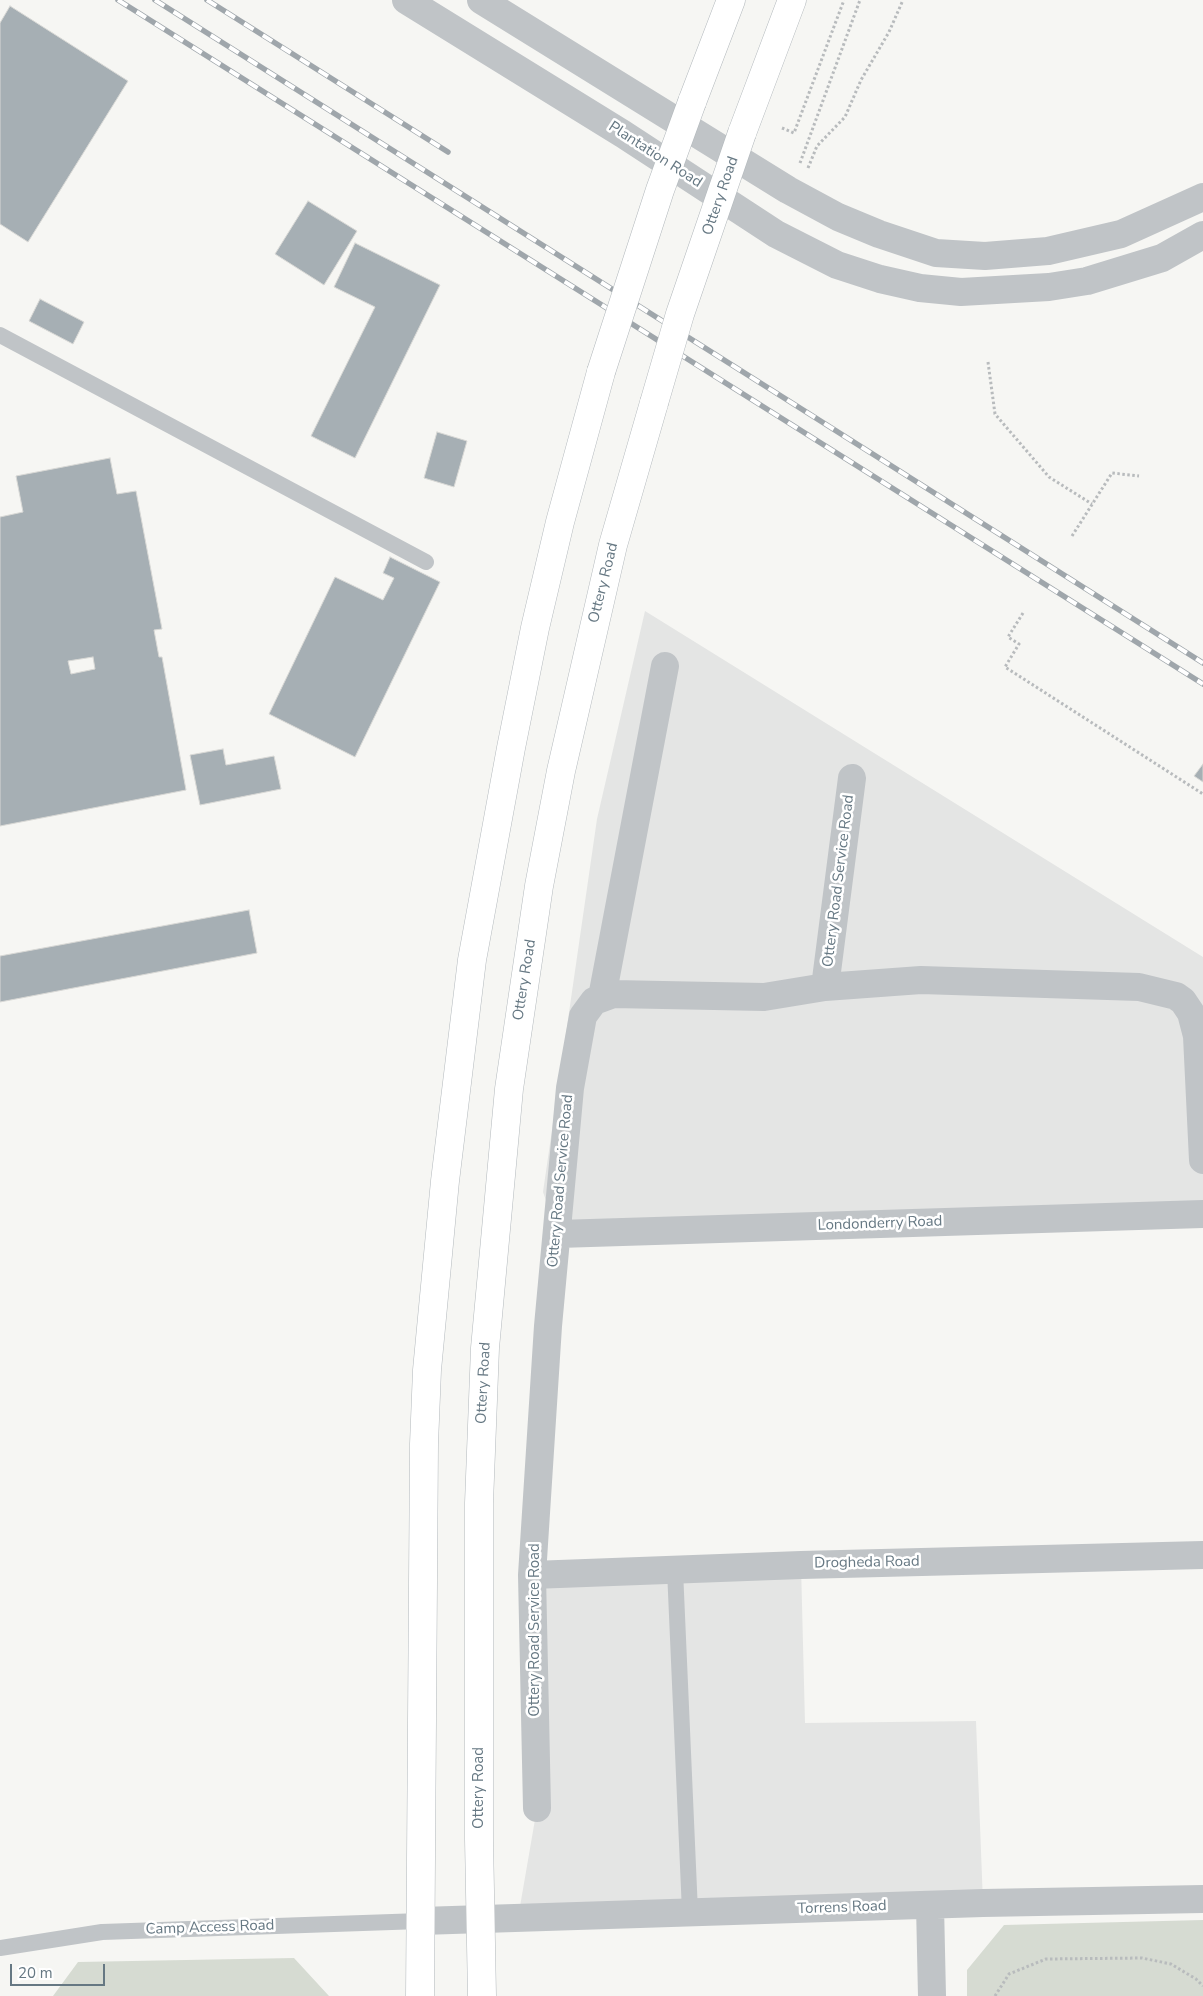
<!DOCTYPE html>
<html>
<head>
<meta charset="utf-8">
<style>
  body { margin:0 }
  #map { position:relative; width:1203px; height:1996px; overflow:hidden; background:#f6f6f3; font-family:"Nunito Sans",sans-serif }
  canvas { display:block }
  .scale { position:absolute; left:10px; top:1964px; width:95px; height:22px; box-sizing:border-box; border:2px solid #667883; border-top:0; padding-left:6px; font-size:15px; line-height:18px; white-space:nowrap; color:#667883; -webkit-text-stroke:4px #fff; paint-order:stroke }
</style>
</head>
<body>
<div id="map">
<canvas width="1203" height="1996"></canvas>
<div class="scale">20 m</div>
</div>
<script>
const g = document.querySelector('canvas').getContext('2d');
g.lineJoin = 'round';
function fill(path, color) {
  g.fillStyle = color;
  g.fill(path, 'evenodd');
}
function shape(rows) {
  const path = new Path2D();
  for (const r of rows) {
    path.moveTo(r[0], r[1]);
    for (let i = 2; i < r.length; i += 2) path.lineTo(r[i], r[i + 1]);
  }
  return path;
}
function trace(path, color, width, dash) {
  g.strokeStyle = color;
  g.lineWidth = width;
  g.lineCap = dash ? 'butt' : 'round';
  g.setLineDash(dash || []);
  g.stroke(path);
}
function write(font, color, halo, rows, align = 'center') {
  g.font = font + ' "Nunito Sans",sans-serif';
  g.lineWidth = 5;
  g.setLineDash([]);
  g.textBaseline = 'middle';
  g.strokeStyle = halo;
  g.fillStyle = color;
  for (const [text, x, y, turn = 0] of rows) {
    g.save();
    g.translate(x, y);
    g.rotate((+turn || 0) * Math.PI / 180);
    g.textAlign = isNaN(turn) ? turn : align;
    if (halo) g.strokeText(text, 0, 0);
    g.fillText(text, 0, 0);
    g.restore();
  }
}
fill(shape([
  [645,611,1203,957,1203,1214,558,1234,543,1192,597,819],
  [801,1565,805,1723,976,1721,983,1903,518,1918,537,1808,532,1575]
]), '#e4e5e4');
fill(shape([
  [1203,1920,1203,1996,967,1996,967,1970,1004,1925],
  [294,1958,329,1996,53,1996,78,1962]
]), '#d6dbd2');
const building = shape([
  [10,6,128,81,28,242,0,224,0,23,10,6],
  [308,201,357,231,324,285,275,254,308,201],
  [355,243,440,285,355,458,311,436,375,307,334,287,355,243],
  [40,299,84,322,73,344,29,321,40,299],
  [437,432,467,441,454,487,424,478,437,432],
  [110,458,117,494,136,491,162,629,154,630,159,657,162,657,186,790,0,826,0,517,23,512,16,476,110,458],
  [93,657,95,669,71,674,68,661,93,657],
  [390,557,440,582,355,757,269,714,335,577,383,600,394,578,383,573,390,557],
  [223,749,226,765,274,756,281,789,200,805,190,755,223,749],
  [1203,764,1203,782,1194,776,1203,764],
  [249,910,257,953,0,1002,0,956,249,910]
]);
fill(building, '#a6afb4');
trace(building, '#d8d8d5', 1);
const secondary = shape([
  [692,102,731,0],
  [742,133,792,0],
  [420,1996,424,1444,427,1370,445,1181,472,960,511,748,535,628,560,522,601,372],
  [482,1996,479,1839,479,1503,485,1348,509,1089,539,886,561,771,613,545,654,403]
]);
trace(secondary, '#b2b8bc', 29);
trace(shape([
  [782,128,794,133,844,0],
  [800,163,860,0],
  [808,168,817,146,845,117,861,80,889,32,903,0],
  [988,362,995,414,1049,477,1092,504],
  [1072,536,1112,473,1139,476],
  [1023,613,1008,637,1019,644,1005,667,1203,794],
  [995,1996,1009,1974,1046,1959,1142,1958,1171,1964,1196,1979,1203,1986]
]), '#b8bbbd', 3, [2.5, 2.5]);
trace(shape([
  [0,335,426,562],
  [675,1570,690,1912],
  [0,1948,102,1932,421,1921]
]), '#c0c4c7', 16);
trace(shape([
  [825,987,921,980,1139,987,1176,996,1183,1001,1191,1013,1197,1036,1203,1160],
  [602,997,665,666],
  [558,1234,1203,1214],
  [532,1575,801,1565,1203,1555],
  [537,1808,532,1575,548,1326,570,1088,583,1016,594,1001,613,994,764,997,825,987,852,778],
  [930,1905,932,1996],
  [421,1921,983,1903,1203,1899]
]), '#c0c4c7', 28);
trace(shape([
  [406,0,623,134,776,234,837,265,880,279,920,288,961,292,1049,287,1087,281,1162,258,1203,235],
  [481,0,788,190,838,217,879,234,936,253,985,256,1048,251,1121,234,1203,197]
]), '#c0c4c7', 28);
trace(secondary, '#fff', 28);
const rail = shape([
  [118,0,1203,684],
  [155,0,1203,663],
  [207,0,448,152]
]);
trace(rail, '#9fa6ab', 5.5);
trace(rail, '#fff', 4, [11]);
const secondaryBridge = shape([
  [601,372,660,190,692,102],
  [654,403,680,314,742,133]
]);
trace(secondaryBridge, '#b2b8bc', 29, []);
trace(secondaryBridge, '#fff', 28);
write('15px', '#667883', '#fff', [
  ["Plantation Road",655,155,33],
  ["Ottery Road",721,196,-71],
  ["Ottery Road",604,583,-76],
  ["Ottery Road Service Road",839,881,-83],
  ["Ottery Road",525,980,-81],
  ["Ottery Road Service Road",561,1181,-85],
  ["Londonderry Road",880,1224,-2],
  ["Ottery Road",484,1383,-87],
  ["Drogheda Road",867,1563,-1],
  ["Ottery Road Service Road",535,1630,-90],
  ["Ottery Road",479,1788,-90],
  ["Torrens Road",842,1908,-2],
  ["Camp Access Road",210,1928,-2]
]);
</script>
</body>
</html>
